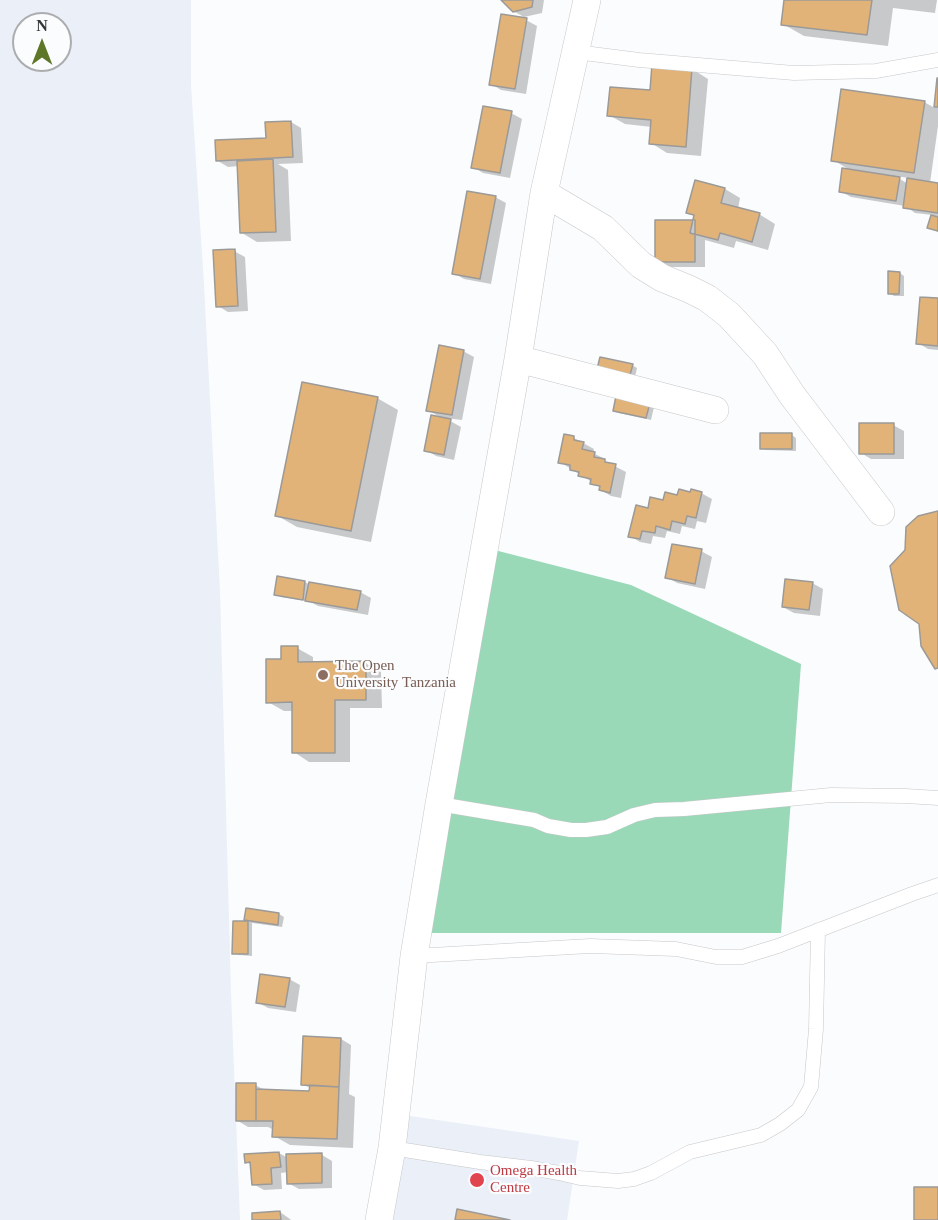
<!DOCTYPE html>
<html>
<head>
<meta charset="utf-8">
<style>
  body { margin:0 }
  #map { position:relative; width:938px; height:1220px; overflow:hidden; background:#fbfcfe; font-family:"Times New Roman",serif }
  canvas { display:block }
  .north { position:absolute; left:12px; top:12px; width:60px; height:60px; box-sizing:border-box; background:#fbfcfe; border:2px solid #acadae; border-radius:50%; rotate:0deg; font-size:16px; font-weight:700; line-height:24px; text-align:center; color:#363637 }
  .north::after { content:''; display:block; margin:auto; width:21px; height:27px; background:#5e7628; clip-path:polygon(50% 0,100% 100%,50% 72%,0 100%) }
</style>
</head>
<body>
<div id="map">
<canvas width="938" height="1220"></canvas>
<div class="north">N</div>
</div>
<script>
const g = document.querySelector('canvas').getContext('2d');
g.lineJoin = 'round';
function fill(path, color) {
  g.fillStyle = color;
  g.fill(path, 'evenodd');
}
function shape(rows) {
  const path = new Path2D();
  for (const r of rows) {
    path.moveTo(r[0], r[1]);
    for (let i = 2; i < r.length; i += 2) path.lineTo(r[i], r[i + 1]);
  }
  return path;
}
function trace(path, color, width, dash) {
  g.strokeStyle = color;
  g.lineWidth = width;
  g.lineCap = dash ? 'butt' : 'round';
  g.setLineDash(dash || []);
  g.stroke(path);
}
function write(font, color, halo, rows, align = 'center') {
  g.font = font + ' "Times New Roman",serif';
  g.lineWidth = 4.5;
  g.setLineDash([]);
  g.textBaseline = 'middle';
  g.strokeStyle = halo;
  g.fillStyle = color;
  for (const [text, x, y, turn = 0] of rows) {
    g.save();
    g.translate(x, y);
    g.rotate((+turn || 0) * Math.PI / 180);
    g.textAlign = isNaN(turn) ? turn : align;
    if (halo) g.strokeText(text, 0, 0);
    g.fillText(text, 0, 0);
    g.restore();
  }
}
fill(shape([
  [0,0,191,0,191,85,204,285,220,592,231,993,240,1220,0,1220],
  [24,24,60,24,60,60,24,60],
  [390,1113,579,1141,567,1220,374,1220]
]), '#eaeff8');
fill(shape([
  [475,545,631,585,801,664,781,933,411,933]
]), '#99d9b7');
fill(shape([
  [503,0,544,0,542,13,524,17,513,11],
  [786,0,937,0,935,13,893,8,888,46,804,36,783,24],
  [526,20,537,26,526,94,501,90,491,84],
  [692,69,708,79,701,156,667,153,651,143,652,127,625,124,609,115],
  [938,80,938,126,930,183,938,184,938,216,934,216,933,218,938,219,938,232,929,227,932,215,915,213,905,206,851,197,840,191,850,170,833,160,924,102,935,108],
  [895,176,909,178,908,184],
  [511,113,522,119,510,178,483,173,473,167],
  [291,122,301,128,303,163,278,164,288,170,291,241,257,242,242,233,239,166,228,167,218,161,268,139],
  [725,189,740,198,738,209,759,214,775,224,768,250,736,241,734,248,705,240,705,267,667,267,656,261,694,221,696,217,688,212],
  [495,197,506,203,491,284,464,279,454,273],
  [234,251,245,257,248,311,228,312,218,306],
  [900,273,904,276,904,296,894,296,889,293],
  [938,300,938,350,928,349,918,343],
  [463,351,474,357,462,420,445,418,461,427,454,460,436,456,426,450,443,419,428,410],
  [601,359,632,365,637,368,634,381],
  [377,398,398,410,371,542,297,527,276,515],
  [617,398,654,407,651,420,619,413,615,411],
  [893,425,904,431,904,459,871,459,861,453],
  [792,435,796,438,796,451,766,450,761,448],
  [574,438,594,449,593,453,605,459,605,461,626,472,621,498,611,496,601,490,601,488,592,483,592,482,560,462],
  [701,493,712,499,706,523,697,521,695,529,682,526,680,534,667,531,665,538,653,536,651,544,640,542,630,536,649,509,664,502,691,494],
  [701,551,712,557,705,589,677,583,667,577],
  [278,578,305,582,310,585,360,592,371,598,368,615,318,606,307,600,307,601,281,597,276,594],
  [812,583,823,589,820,616,794,613,783,607],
  [297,648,313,657,313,663,365,663,381,672,382,708,350,708,350,762,309,762,294,752,293,711,284,711,268,702,282,661],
  [247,910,279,914,284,917,282,927,252,923,252,956,239,955,234,953,245,923],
  [289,979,300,985,296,1012,268,1008,257,1002],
  [341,1039,351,1045,349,1094,355,1097,353,1148,290,1145,274,1136,274,1130,268,1127,248,1127,238,1121,255,1085,265,1090,311,1092,311,1089,303,1084],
  [279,1153,288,1158,322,1155,332,1161,332,1188,299,1189,288,1183,288,1172,281,1173,282,1189,264,1190,253,1184,252,1165,246,1162],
  [280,1212,290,1219,291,1220,254,1220]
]), '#0003');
const building = shape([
  [501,0,533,0,532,7,513,12,501,0],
  [784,0,872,0,867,35,781,25,784,0],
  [501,14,527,18,515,89,489,85,501,14],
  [652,64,692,68,686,147,649,144,651,120,607,116,610,87,650,90,652,64],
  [937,78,938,78,938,107,934,107,937,78],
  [841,89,925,101,914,173,831,161,841,89],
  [483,106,512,111,500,173,471,168,483,106],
  [291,121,293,157,216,161,215,140,266,138,265,122,291,121],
  [273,159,276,232,240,233,237,161,273,159],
  [842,168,900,177,896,201,839,192,842,168],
  [907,178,938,183,938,213,903,208,907,178],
  [695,180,725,188,721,203,760,213,752,242,720,233,718,240,690,233,694,215,686,213,695,180],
  [467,191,496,196,480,279,452,274,467,191],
  [931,215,938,217,938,231,927,228,931,215],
  [655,220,695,220,695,262,655,262,655,220],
  [235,249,238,306,216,307,213,250,235,249],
  [888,271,900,272,899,294,888,294,888,271],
  [920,297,938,298,938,346,916,344,920,297],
  [439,345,464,350,452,415,426,411,439,345],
  [600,357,633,364,629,379,596,373,600,357],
  [302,382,378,397,351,531,275,516,302,382],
  [616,396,650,403,646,418,613,411,616,396],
  [431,415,451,419,444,455,424,451,431,415],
  [859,423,894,423,894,454,859,454,859,423],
  [760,433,792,433,792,449,760,449,760,433],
  [564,434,574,436,574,440,584,442,582,449,595,452,594,457,605,459,605,462,616,464,610,493,599,490,600,486,590,484,591,479,578,476,579,472,570,470,570,465,558,463,564,434],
  [679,489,690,492,691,489,702,492,696,518,687,516,685,524,672,521,670,530,656,526,655,533,642,531,640,539,628,537,636,505,648,508,650,497,663,500,665,492,677,495,679,489],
  [938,511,938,668,935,669,921,646,919,624,899,610,890,566,905,550,906,527,918,516,938,511],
  [672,544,702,549,695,584,665,578,672,544],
  [277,576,305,581,303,600,274,595,277,576],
  [785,579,813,582,809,610,782,607,785,579],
  [309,582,361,591,357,610,305,601,309,582],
  [281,646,298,646,298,662,366,661,366,700,335,700,335,753,292,753,292,702,266,703,266,659,281,659,281,646],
  [246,908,279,913,278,925,244,920,246,908],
  [233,921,248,921,248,954,232,954,233,921],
  [260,974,290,978,285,1007,256,1003,260,974],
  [303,1036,341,1038,339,1087,301,1085,303,1036],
  [236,1083,256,1083,256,1121,236,1121,236,1083],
  [310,1085,339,1087,337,1139,272,1137,273,1121,256,1121,256,1089,309,1091,310,1085],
  [279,1152,281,1167,271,1168,272,1184,252,1185,250,1162,245,1163,244,1154,279,1152],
  [322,1153,322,1183,287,1184,286,1154,322,1153],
  [914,1187,938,1187,938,1220,914,1220,914,1187],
  [457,1209,510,1220,455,1220,457,1209],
  [280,1211,281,1220,252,1220,252,1213,280,1211]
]);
fill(building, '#e2b378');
trace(building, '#9b9a98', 1.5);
const lane = shape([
  [576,52,639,60,794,73,876,71,938,60],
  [439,804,534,820,548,826,571,830,586,830,607,827,634,815,655,810,684,809,831,795,906,796,938,798],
  [414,956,590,946,676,949,716,957,742,957,778,946,912,894,938,885],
  [392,1148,480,1162,531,1168,559,1173,580,1178,618,1181,634,1179,651,1173,690,1152,761,1135,780,1124,798,1110,811,1087,816,1029,818,930]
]);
const street = shape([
  [544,193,603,228,641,265,662,278,689,289,707,298,729,315,765,354,792,395,881,512],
  [518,359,715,410],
  [379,1220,392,1148,414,956,439,804,518,359,544,193,587,0]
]);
trace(lane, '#c6c7c9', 15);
trace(street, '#c6c7c9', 28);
trace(lane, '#fff', 14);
trace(street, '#fff', 27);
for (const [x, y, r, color] of [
  [323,675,6,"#8d6e63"],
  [477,1180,8,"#e0444e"]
]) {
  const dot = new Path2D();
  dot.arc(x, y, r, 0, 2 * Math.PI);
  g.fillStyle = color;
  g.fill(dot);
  trace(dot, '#fbfcfe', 2);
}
write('15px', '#785e54', '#fbfcfe', [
  ["The Open",335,666],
  ["University Tanzania",335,683]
], 'left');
write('15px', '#be3a42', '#fbfcfe', [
  ["Omega Health",490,1171],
  ["Centre",490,1188]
], 'left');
</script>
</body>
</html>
